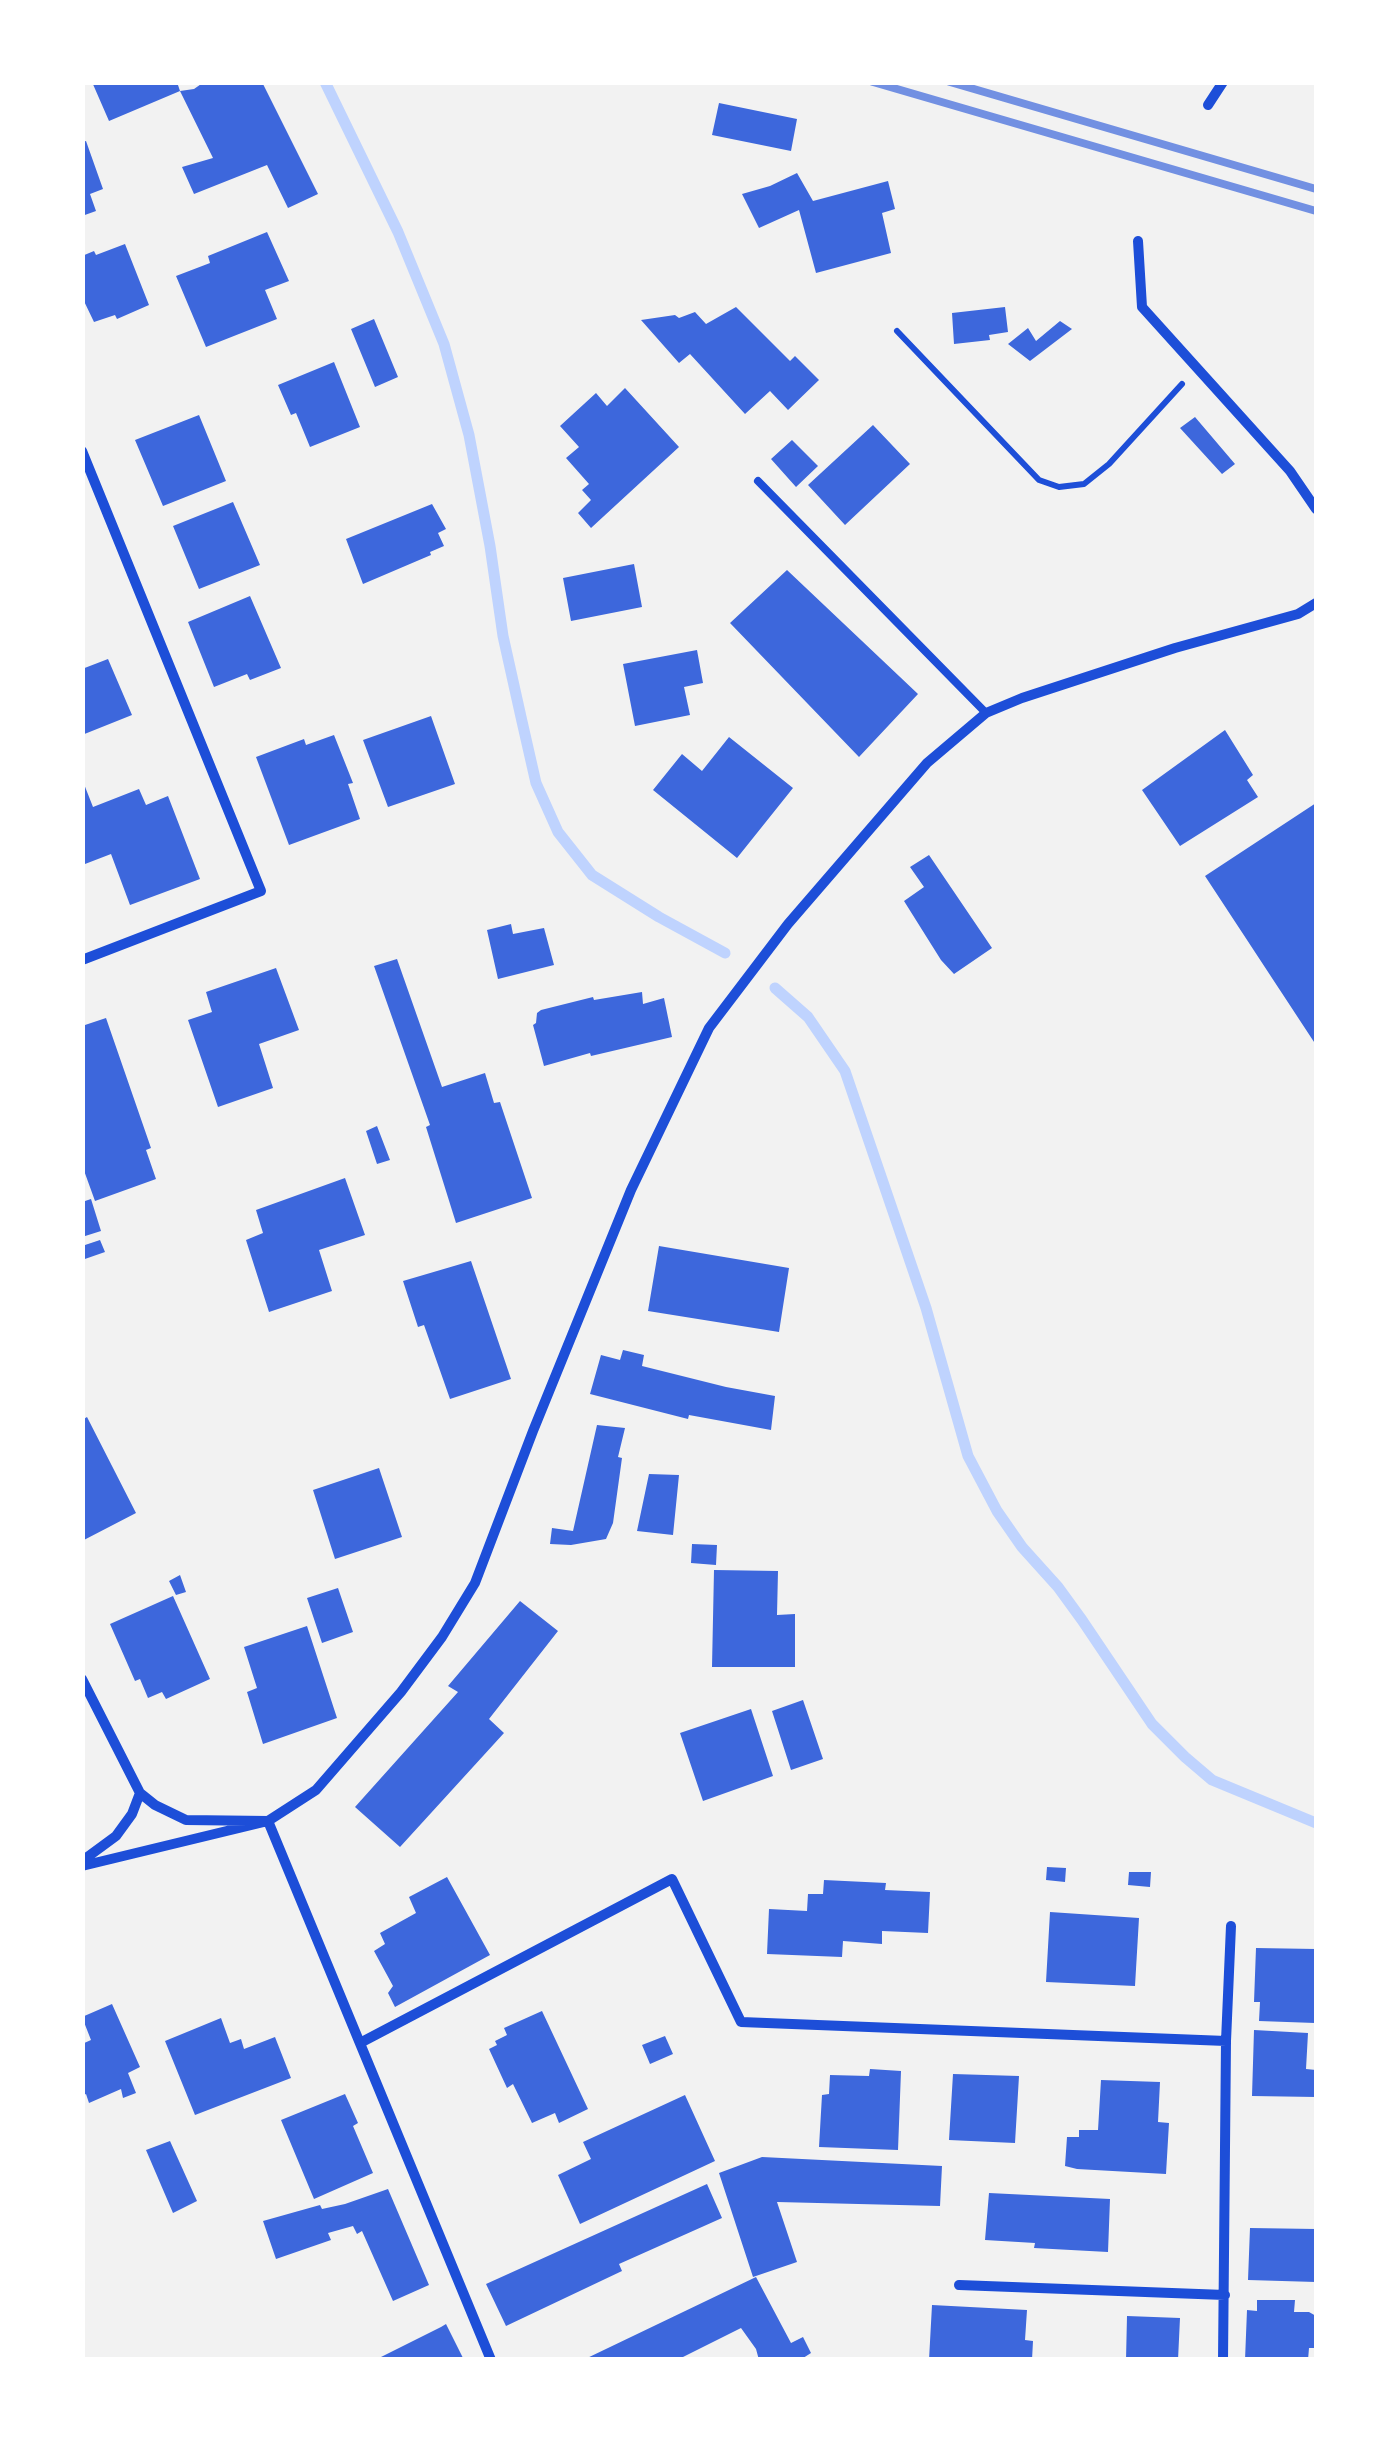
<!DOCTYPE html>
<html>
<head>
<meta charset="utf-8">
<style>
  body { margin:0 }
  #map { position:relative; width:1399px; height:2442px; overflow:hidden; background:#f2f2f2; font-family:"DM Sans",sans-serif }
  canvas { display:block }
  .frame { position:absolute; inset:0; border:85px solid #fff; pointer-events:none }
</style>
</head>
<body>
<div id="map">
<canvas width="1399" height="2442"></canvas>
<div class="frame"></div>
</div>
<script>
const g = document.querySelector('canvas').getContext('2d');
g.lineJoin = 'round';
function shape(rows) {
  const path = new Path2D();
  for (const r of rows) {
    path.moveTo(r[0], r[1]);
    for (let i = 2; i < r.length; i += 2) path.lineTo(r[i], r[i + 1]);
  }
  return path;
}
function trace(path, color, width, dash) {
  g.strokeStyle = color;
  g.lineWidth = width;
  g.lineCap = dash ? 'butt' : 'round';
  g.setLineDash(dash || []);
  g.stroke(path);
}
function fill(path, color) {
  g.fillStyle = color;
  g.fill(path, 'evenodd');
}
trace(shape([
  [325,82,398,232,444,344,469,435,490,546,503,636,521,717,536,783,558,832,592,875,659,917,725,953],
  [775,988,808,1017,845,1071,926,1308,968,1456,997,1511,1022,1547,1058,1587,1082,1620,1152,1724,1185,1757,1212,1780,1316,1823]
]), '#bfd3fe', 11);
fill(shape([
  [92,82,177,82,180,91,109,121],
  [204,82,262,82,318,194,288,208,267,165,194,194,182,167,213,158,180,91,194,89],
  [719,103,797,119,791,151,712,135],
  [86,141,103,189,90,194,96,211,82,216,82,142],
  [797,173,813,201,888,181,895,209,882,213,891,253,816,273,799,210,759,228,742,194,770,186],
  [267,232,289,281,265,290,277,319,206,347,176,276,210,263,208,256],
  [125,244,149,305,117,319,115,315,94,322,82,297,82,256,94,251,96,255],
  [736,307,790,361,795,356,819,380,788,410,770,391,745,414,690,354,679,363,641,320,675,315,679,318,695,312,706,324],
  [1005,307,1008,332,989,335,990,340,954,344,952,313],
  [374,319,398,377,375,387,351,329],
  [1060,321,1072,329,1030,361,1008,344,1028,328,1036,341],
  [334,362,360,427,310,447,296,413,291,415,278,385],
  [625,388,679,447,591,528,578,513,591,500,582,490,589,484,566,458,579,447,560,426,596,393,607,406],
  [199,415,226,481,163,506,135,440],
  [1195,417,1235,464,1222,474,1180,428],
  [873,425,910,464,845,525,808,485],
  [792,440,818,466,796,487,771,459],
  [233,502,260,565,199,589,173,526],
  [432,504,446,529,438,533,444,546,430,552,431,555,363,584,346,539],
  [634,564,642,607,571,621,563,578],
  [787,570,918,694,859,757,730,623],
  [250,596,281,668,250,680,247,674,214,687,188,622],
  [697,650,703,683,684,687,690,715,635,726,623,664],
  [108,659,132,715,82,735,82,669],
  [431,716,455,784,388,807,363,740],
  [1225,730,1253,775,1247,780,1258,797,1180,846,1142,790],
  [334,735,353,783,348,784,360,819,289,845,256,757,304,739,306,745],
  [729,737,793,788,737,858,653,790,682,754,702,771],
  [82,779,93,807,139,789,146,805,168,796,200,879,130,905,111,854,85,864,82,858],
  [1316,803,1316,1045,1205,876],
  [929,855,992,948,954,974,941,960,904,901,924,887,910,867],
  [511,924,513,934,544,928,554,965,498,979,487,930],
  [397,959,442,1087,485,1073,494,1103,500,1102,532,1198,456,1223,426,1127,430,1125,374,966],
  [276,968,299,1030,259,1044,273,1088,218,1107,188,1020,212,1012,206,992],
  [642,992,643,1004,664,998,672,1037,591,1056,590,1053,544,1066,533,1025,536,1023,537,1013,541,1010,593,997,594,1000],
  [106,1018,151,1148,146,1150,156,1179,95,1201,82,1165,82,1026],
  [377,1126,390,1160,377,1164,366,1131],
  [345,1178,365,1235,319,1250,332,1291,269,1312,246,1240,263,1233,256,1210],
  [91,1199,101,1231,82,1237,82,1202],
  [100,1240,105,1252,82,1260,82,1246],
  [659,1246,789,1268,779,1332,648,1311],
  [471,1261,511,1379,450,1399,424,1325,418,1327,403,1281],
  [623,1350,644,1355,642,1366,726,1387,775,1396,771,1430,689,1415,688,1419,590,1394,601,1355,620,1360],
  [87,1417,136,1513,82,1541,82,1420],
  [597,1425,625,1428,618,1457,622,1458,613,1523,606,1539,571,1545,550,1544,552,1528,573,1531],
  [379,1468,402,1537,335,1559,313,1490],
  [649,1474,679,1475,673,1535,637,1531],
  [692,1544,717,1545,716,1565,691,1563],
  [714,1570,778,1571,777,1615,795,1614,795,1667,712,1667],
  [180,1575,186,1592,176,1595,169,1581],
  [338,1588,353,1632,322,1643,307,1598],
  [173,1596,210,1679,166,1699,162,1692,148,1698,140,1679,135,1681,110,1624],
  [520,1601,558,1631,489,1719,504,1733,400,1847,355,1807,458,1692,448,1686],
  [307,1626,337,1718,263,1744,247,1692,257,1688,244,1647],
  [803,1700,823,1759,791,1770,772,1711],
  [751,1709,773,1776,703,1801,680,1733],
  [1047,1867,1066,1868,1065,1882,1046,1880],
  [1129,1872,1151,1872,1150,1887,1128,1885],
  [447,1877,490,1955,395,2007,388,1993,393,1986,374,1951,385,1944,380,1933,416,1913,409,1897],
  [824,1880,886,1883,885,1890,930,1892,928,1933,882,1931,882,1944,843,1941,842,1957,767,1954,769,1909,807,1911,808,1894,823,1894],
  [1050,1912,1139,1918,1135,1986,1046,1982],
  [1256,1948,1316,1949,1315,2023,1259,2021,1260,2002,1254,2002],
  [112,2004,140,2067,128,2073,136,2093,123,2098,121,2089,89,2103,86,2094,82,2096,82,2044,91,2040,82,2017],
  [542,2011,588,2109,559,2123,555,2113,532,2123,513,2084,507,2088,489,2049,497,2045,495,2041,507,2035,504,2028],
  [221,2018,230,2043,241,2039,244,2049,275,2037,291,2078,195,2115,165,2041],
  [1254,2030,1308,2033,1306,2069,1316,2070,1316,2097,1252,2096],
  [665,2036,673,2054,650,2064,642,2045],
  [870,2069,901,2071,898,2150,819,2147,822,2095,829,2094,830,2075,869,2076],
  [953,2074,1019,2076,1015,2143,949,2140],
  [1101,2080,1160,2082,1158,2122,1169,2123,1166,2174,1077,2169,1065,2166,1067,2137,1079,2137,1079,2130,1098,2130],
  [345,2094,358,2123,353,2126,373,2173,314,2199,281,2120],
  [685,2095,715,2161,580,2224,558,2175,591,2159,583,2142],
  [170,2141,197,2201,173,2213,146,2150],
  [762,2157,942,2166,940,2206,777,2202,797,2262,753,2277,719,2173],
  [707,2184,722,2218,619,2264,622,2271,506,2326,486,2284],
  [388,2189,429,2285,393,2301,362,2231,357,2234,353,2226,328,2233,331,2240,276,2259,263,2221,320,2205,322,2209,345,2204],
  [989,2193,1110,2199,1108,2252,1034,2248,1035,2243,985,2240],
  [1250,2228,1316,2229,1316,2282,1248,2280],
  [756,2277,791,2343,803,2337,811,2353,800,2360,759,2360,756,2349,741,2328,677,2360,583,2360],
  [1257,2300,1295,2300,1294,2312,1309,2312,1316,2316,1316,2348,1309,2348,1308,2360,1245,2360,1247,2310,1257,2311],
  [932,2305,1027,2310,1025,2340,1033,2341,1032,2360,929,2360],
  [1127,2316,1180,2318,1178,2360,1126,2360],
  [446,2324,464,2360,375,2360,441,2327]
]), '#3d67dc');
trace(shape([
  [897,331,1039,480,1059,487,1084,484,1109,464,1182,384]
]), '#1d4ed8', 6);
trace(shape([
  [758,481,986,713]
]), '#1d4ed8', 8);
trace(shape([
  [1208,105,1223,82],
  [1138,241,1142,307,1290,471,1316,509],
  [82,451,261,891,82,960],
  [82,1679,140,1793,155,1805,186,1820,268,1821,82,1866],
  [82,1861,116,1836,132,1814,140,1793],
  [360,2043,672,1879,741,2022,1226,2041],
  [959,2285,1225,2295],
  [491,2360,268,1821,316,1790,401,1692,442,1637,475,1583,533,1431,631,1190,709,1028,788,924,927,763,986,713,1022,698,1175,648,1298,614,1316,603],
  [1223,2360,1226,2041,1231,1926]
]), '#1d4ed8', 10);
trace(shape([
  [873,82,1316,211],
  [950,82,1316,189]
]), '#7290e2', 8);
</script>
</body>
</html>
